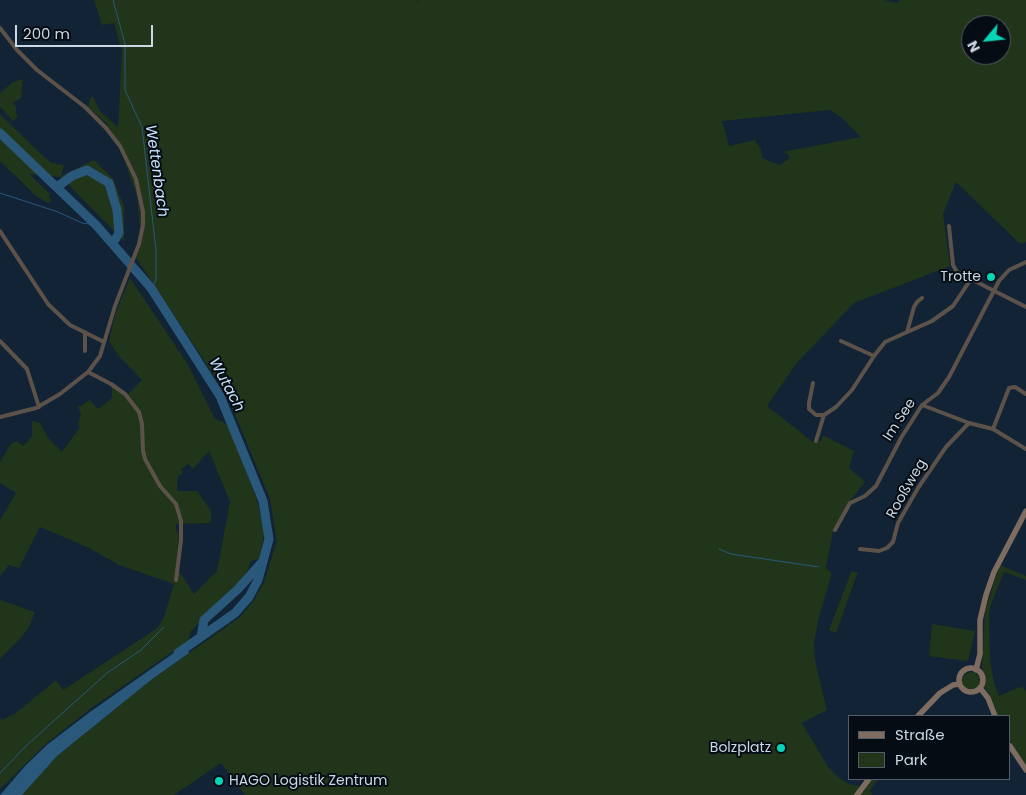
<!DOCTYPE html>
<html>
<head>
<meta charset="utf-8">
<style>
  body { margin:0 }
  #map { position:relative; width:1026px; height:795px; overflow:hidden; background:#112335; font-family:Poppins,sans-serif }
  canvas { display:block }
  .legend { position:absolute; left:848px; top:715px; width:162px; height:65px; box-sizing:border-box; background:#050c14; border:1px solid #545d67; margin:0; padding:6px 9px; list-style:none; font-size:15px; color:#cbd7e3 }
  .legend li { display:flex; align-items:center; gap:10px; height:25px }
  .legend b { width:25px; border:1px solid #545d67 }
  .north { position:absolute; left:961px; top:15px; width:50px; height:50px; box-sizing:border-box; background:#050c14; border:1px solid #545d67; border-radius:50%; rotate:242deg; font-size:14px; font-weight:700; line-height:20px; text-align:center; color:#cbd7e3 }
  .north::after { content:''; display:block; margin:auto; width:18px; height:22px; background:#06d5b6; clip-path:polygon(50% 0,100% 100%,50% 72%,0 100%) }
  .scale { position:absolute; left:15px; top:25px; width:138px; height:22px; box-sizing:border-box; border:2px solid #cbd7e3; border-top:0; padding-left:6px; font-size:15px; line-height:18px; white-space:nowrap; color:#cbd7e3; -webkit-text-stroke:4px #050c14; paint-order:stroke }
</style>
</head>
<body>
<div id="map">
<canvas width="1026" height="795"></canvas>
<ul class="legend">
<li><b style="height:6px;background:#7e6c61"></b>Straße</li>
<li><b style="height:14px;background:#20351a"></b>Park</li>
</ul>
<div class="north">N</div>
<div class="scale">200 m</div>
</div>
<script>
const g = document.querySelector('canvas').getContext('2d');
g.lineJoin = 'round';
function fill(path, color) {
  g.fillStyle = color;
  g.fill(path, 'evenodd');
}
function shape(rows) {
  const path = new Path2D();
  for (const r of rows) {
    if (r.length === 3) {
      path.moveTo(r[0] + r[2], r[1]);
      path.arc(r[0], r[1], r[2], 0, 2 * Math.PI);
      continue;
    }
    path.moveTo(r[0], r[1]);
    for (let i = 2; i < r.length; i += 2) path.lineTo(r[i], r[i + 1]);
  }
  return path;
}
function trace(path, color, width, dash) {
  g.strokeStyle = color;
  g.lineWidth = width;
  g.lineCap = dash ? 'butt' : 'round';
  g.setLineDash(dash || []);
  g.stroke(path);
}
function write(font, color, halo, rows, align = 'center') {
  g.font = font + ' Poppins,sans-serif';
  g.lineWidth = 4;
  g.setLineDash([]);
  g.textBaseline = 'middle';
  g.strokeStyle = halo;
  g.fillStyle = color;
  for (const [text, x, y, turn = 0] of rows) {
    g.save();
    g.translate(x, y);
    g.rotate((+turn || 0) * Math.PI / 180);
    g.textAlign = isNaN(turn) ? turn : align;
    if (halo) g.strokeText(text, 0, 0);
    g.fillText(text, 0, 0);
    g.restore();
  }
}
fill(shape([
  [94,0,417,0,418,2,419,0,884,0,898,3,900,0,1026,0,1026,242,1020,244,956,182,943,214,950,266,854,303,796,364,767,406,813,442,821,441,823,435,854,451,849,468,865,482,849,502,833,532,828,557,826,568,831,572,831,576,818,621,814,644,815,660,827,710,802,723,828,767,839,778,849,784,859,786,863,792,872,779,878,779,870,791,872,795,245,795,221,763,174,795,21,795,57,756,151,680,240,617,254,600,264,582,277,541,270,499,227,395,135,256,140,228,137,197,117,139,105,122,88,107,90,98,93,96,99,110,118,127,122,52,114,23,102,25],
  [971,25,1001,25,1001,55,971,55],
  [830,110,841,117,861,137,782,152,786,153,789,156,789,159,779,165,762,158,761,150,755,140,729,146,722,121],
  [23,79,21,98,13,103,16,107,16,114,18,116,13,121,0,107,0,93,13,82],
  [0,114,44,157,52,163,64,165,61,176,94,160,113,179,124,206,124,241,61,177,29,174,50,194,49,197,52,201,48,203,36,196,0,161],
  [130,278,187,363,215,419,223,422,229,427,258,503,264,533,260,558,251,561,246,574,231,591,191,631,188,641,93,707,48,742,0,789,0,718,2,720,16,713,56,680,63,690,150,633,158,627,164,617,174,584,119,565,89,548,40,527,19,568,9,565,0,576,0,520,16,493,0,483,0,462,11,444,17,441,23,446,32,436,32,421,40,423,49,439,62,452,80,427,78,425,81,413,78,407,90,400,98,409,112,398,112,386,125,397,142,380,118,355,109,341,116,312],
  [209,451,230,502,217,571,194,594,176,566,179,533,176,532,176,524,211,523,211,511,197,491,178,491,177,486,178,476,183,473,181,469,188,464,193,469],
  [1000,565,1026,576,1026,580,1004,572,990,607,989,624,990,660,994,682,999,696,1017,688,1023,687,1026,691,1026,765,1010,741,1010,716,998,716,992,699,985,688,985,678,982,669,985,611],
  [851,572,858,572,836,633,829,630],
  [0,600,35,612,29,627,21,638,0,659],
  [932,624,975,631,969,657,967,661,929,656],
  [971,681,9]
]), '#20351a');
fill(shape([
  [185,645,189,653,151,680,57,756,22,795,0,795,26,765,48,744,90,712]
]), '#2a587b');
trace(shape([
  [113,0,125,44,125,90,142,127,156,250,156,280,151,288],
  [0,193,58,212,82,223,96,225],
  [719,549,731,554,819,567],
  [0,773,27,745,107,673,141,650,164,627]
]), '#2a587b', 1);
trace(shape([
  [0,133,96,225,151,288,220,396,263,501,269,539,258,580,249,597,235,613,178,653],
  [57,187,72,176,87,170,109,183,117,210,119,233,113,243],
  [201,637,204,620,238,589,263,561]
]), '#2a587b', 9);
trace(shape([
  [0,28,17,50,37,70,85,107,106,128,120,146,136,179,143,212,143,225,139,244,115,306,100,356,88,372,60,394,36,408,0,417],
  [949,226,953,265,957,272,1026,307],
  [0,231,48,304,70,325,104,342],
  [85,332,85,351],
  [907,332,914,307,917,302,922,298],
  [0,341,27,369,39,407],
  [841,341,874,356],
  [88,372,111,384,125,394,139,412,142,424,143,451,145,459,160,486,176,504,181,521,181,540,176,580],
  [813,383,809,403,809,409,816,415,824,415,836,407,852,390,874,356,885,342,932,321,953,306,971,279],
  [922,405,969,423,993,429,1026,449],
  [993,429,1009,388,1015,387,1026,394],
  [816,441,824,415],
  [835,530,850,503,865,496,876,486,901,438,922,405,938,393,949,377,999,281,1009,270,1026,262],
  [860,549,879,551,887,548,893,542,898,523,918,488,946,447,969,423]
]), '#5c524a', 4);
trace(shape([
  [971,680,12],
  [976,670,980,654,980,620,986,595,994,572,1026,511],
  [980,688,988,698,995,716],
  [918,716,940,693,953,685,959,684],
  [1010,746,1026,770],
  [857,795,869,779]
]), '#7e6c61', 5.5);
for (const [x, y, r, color] of [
  [991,277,5,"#06d5b6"],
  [781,748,5,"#06d5b6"],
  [219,781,5,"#06d5b6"]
]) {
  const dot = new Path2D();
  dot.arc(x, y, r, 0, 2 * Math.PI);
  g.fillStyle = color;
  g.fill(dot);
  trace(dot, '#050c14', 2);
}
write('14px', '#cbd7e3', '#050c14', [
  ["Trotte",981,277],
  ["Bolzplatz",771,748],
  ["HAGO Logistik Zentrum",229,781,"left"]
], 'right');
write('14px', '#cbd7e3', '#050c14', [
  ["Im See",900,420,-57],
  ["Rooßweg",907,489,-60]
]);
write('italic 15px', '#c7e2f9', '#050c14', [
  ["Wettenbach",156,171,82],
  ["Wutach",226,385,62]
]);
</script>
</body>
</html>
